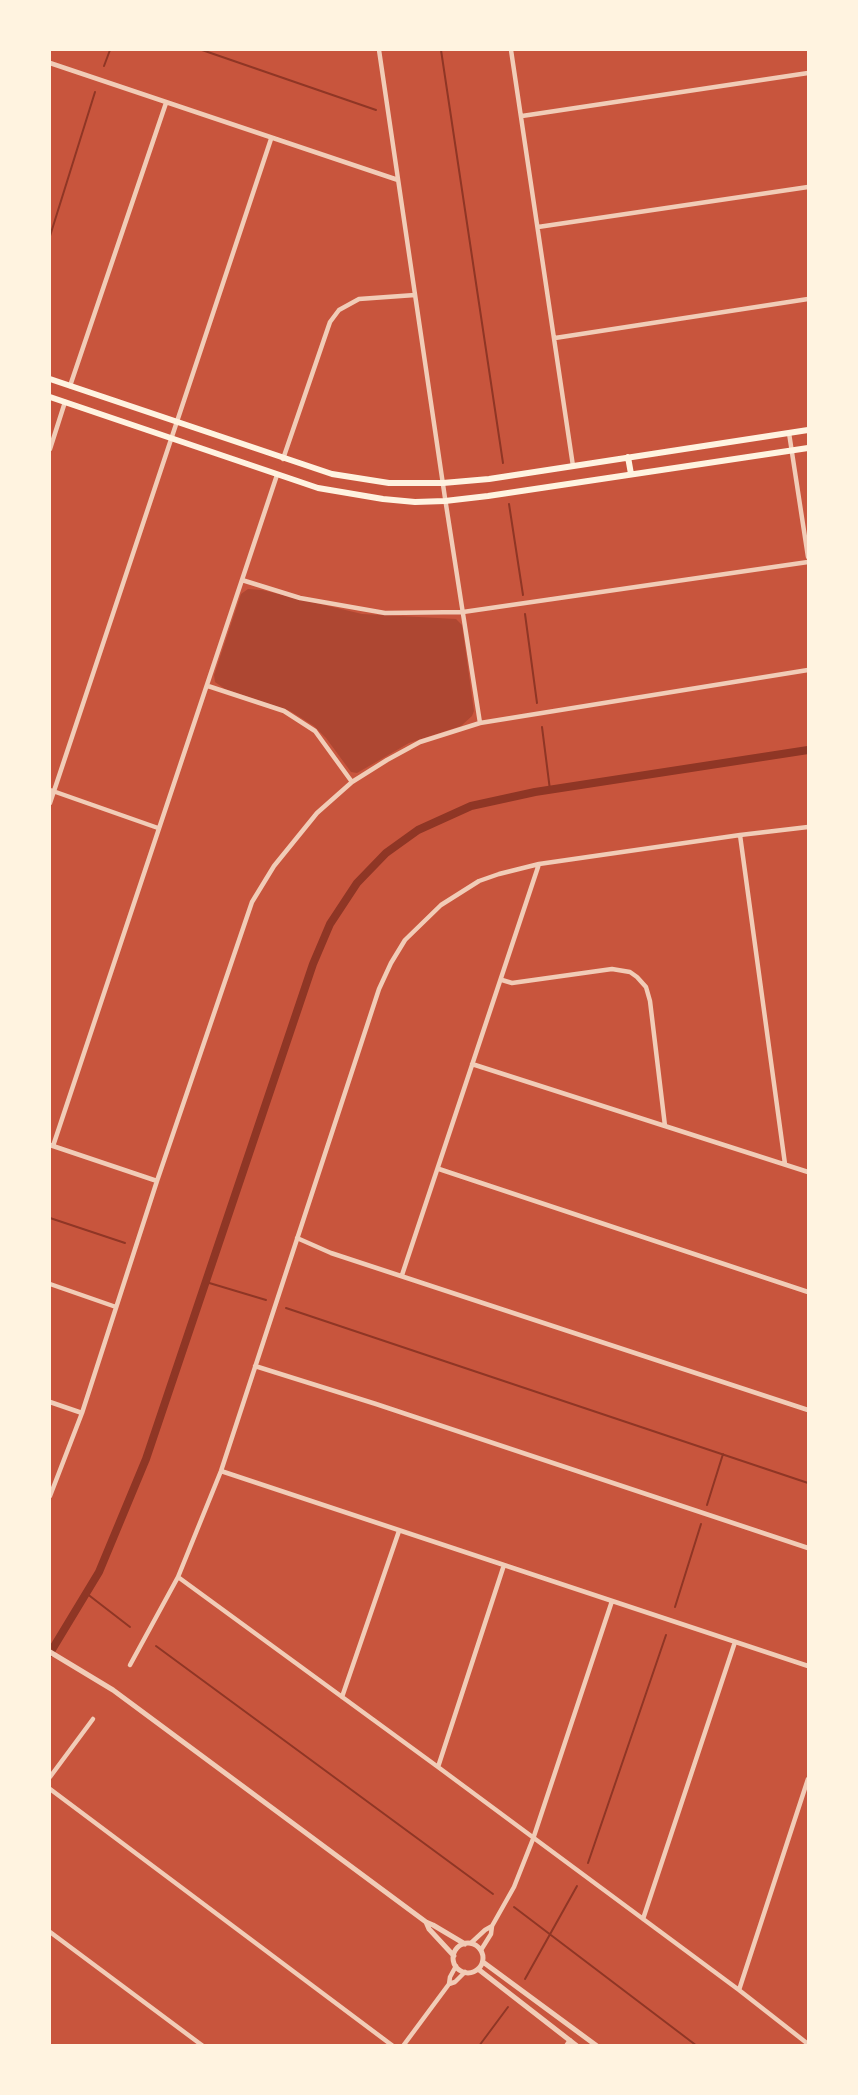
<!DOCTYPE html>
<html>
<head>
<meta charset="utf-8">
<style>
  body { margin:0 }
  #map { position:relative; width:858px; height:2095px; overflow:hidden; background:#c8553d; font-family:"Noto Serif",serif }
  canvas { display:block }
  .frame { position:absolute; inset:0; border:51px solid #fff3e0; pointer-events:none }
</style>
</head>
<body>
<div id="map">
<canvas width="858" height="2095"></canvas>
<div class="frame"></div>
</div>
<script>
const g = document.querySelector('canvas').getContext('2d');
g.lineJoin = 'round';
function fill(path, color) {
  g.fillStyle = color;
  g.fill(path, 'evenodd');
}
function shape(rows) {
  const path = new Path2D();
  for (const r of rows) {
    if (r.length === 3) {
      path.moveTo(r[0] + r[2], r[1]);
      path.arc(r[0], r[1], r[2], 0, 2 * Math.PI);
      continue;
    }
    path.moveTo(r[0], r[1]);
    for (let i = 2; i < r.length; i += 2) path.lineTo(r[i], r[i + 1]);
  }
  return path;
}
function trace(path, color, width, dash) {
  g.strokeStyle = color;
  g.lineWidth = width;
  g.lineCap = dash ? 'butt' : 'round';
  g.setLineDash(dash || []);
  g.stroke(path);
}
fill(shape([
  [248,589,262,590,362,614,456,619,462,625,474,711,472,716,461,726,409,743,357,773,351,772,326,738,314,726,290,711,225,689,215,682,214,675,241,594]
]), '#ae4732');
trace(shape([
  [202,50,376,110],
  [441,50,503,463],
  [104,66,110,50],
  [50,236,95,92],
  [509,504,523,595],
  [525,614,537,703],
  [542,727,550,790],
  [50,1218,125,1243],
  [206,1282,266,1300],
  [286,1308,808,1483],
  [707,1505,723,1454],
  [86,1593,130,1627],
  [675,1607,701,1524],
  [156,1646,493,1894],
  [588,1863,666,1635],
  [514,1907,697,2046],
  [525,1979,577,1886],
  [479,2046,508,2007]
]), '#8f3625', 2);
trace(shape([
  [50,1653,99,1572,146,1459,313,964,330,924,357,883,386,853,418,830,471,806,535,792,808,750]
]), '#8f3625', 8);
trace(shape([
  [379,50,445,498,480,723],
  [511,50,573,466],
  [50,63,398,180],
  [522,116,808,73],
  [538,227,808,187],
  [555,338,808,299],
  [70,386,166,103],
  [789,433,808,557],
  [50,449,65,402],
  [283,459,330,322,339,310,359,299,415,295],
  [242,580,300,598,385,613,463,612,808,562],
  [208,686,284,711,315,731,352,782],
  [50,790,158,828],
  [50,803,271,139],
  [740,835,785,1164],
  [502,980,512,983,612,969,630,972,637,977,646,987,650,1001,665,1126],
  [472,1064,808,1172],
  [50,1145,157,1181],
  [53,1146,277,475],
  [439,1169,808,1292],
  [297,1238,331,1253,808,1410],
  [402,1275,539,864],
  [50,1284,116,1307],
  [255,1366,376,1404,808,1548],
  [50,1402,82,1413],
  [221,1471,808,1666],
  [50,1496,82,1413,157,1181,252,902,274,866,317,813,352,782,387,760,420,742,480,723,808,670],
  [178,1577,438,1767,739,1990,808,2044],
  [130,1665,178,1577,221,1471,379,989,391,963,405,940,441,905,479,881,499,874,539,864,740,835,808,827],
  [342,1697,399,1531],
  [438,1767,504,1565],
  [50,1777,93,1719],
  [50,1789,393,2046],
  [643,1919,735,1642],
  [50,1932,203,2046],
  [471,1943,485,1930,492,1926],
  [481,1950,491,1934,492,1926,514,1887,533,1839,612,1601],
  [449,1984,450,1977,456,1966],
  [739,1990,808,1779],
  [403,2046,449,1984,455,1982,465,1972],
  [566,2046,570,2040]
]), '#f1ccb7', 4.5);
trace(shape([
  [50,1652,113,1690,426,1922,433,1925,465,1944],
  [426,1922,429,1929,454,1956],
  [468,1958,15],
  [483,1962,597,2046],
  [478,1969,577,2046]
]), '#f1ccb7', 5);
trace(shape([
  [50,379,332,474,389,483,443,483,489,479,808,430],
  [50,397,318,488,383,499,415,502,445,501,488,496,808,448],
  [628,457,631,474]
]), '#fff3e0', 6);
</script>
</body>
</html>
